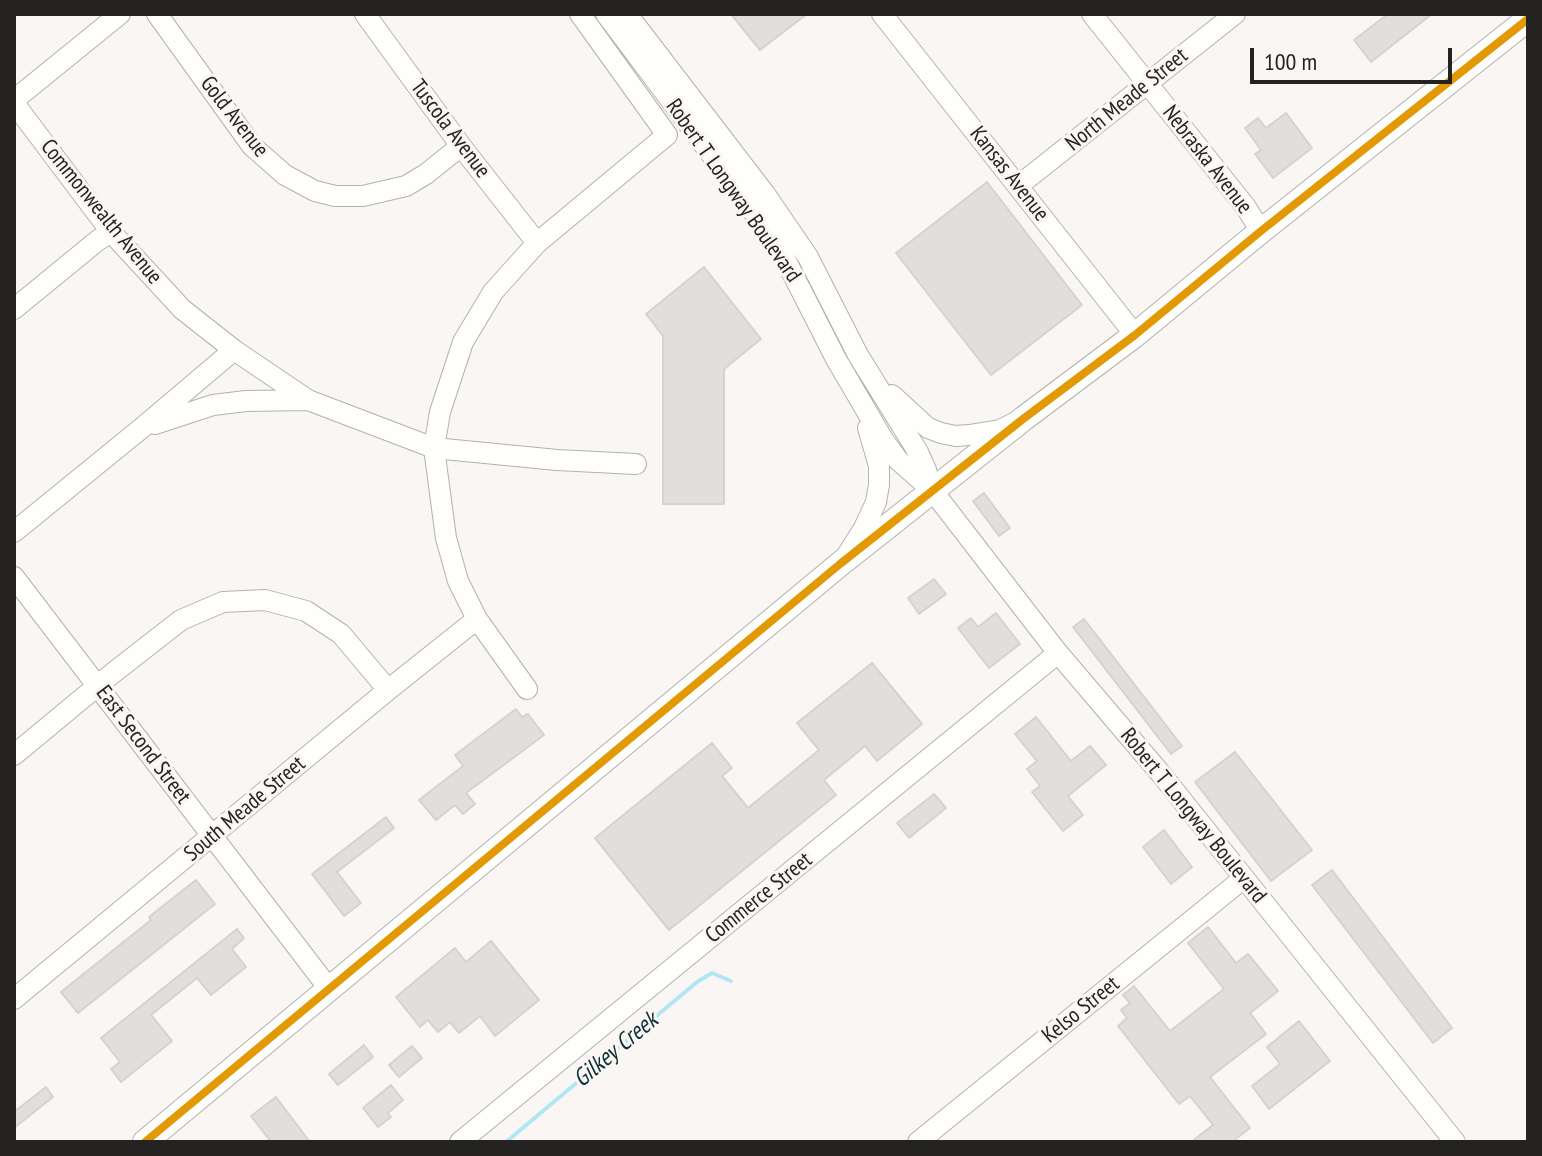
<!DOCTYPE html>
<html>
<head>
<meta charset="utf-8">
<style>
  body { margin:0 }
  #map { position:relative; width:1542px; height:1156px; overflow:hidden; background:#f9f6f4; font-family:"PT Sans Narrow",sans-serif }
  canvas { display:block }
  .frame { position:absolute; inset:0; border:16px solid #252322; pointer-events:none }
  .scale { position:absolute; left:1250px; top:48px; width:202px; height:36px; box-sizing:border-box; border:4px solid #252322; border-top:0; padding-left:10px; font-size:24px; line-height:28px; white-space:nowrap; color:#252322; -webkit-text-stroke:6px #fbf6f2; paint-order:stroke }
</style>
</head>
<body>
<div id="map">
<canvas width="1542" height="1156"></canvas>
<div class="frame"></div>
<div class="scale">100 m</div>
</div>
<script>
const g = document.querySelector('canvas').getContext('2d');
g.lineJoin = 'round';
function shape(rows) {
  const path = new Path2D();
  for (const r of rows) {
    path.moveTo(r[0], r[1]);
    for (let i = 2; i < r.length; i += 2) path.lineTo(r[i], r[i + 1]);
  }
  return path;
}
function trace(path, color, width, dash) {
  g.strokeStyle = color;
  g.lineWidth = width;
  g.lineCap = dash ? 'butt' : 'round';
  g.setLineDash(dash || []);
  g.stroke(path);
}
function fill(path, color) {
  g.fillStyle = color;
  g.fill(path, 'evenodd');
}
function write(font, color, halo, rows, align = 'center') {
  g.font = font + ' "PT Sans Narrow",sans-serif';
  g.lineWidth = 6;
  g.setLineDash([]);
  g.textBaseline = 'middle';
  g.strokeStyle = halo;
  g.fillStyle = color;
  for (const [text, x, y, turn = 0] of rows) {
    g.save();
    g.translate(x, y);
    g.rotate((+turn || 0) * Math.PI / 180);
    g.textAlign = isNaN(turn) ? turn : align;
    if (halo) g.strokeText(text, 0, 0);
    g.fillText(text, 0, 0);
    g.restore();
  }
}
trace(shape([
  [506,1142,697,982,712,973,731,981]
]), '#b2e6f4', 4);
const building = shape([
  [731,14,807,14,760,50,731,14],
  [1388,14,1432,14,1371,62,1354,40,1388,14],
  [1286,113,1312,148,1273,178,1255,154,1261,150,1245,128,1258,118,1266,128,1286,113],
  [987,182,1082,305,991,375,896,253,987,182],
  [704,267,761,339,724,369,724,504,663,504,663,336,646,314,704,267],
  [984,493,1010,528,999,536,973,501,984,493],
  [934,579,946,594,919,614,908,598,934,579],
  [996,613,1020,644,989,668,958,628,971,618,978,627,996,613],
  [1084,619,1182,746,1171,754,1073,627,1084,619],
  [872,663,922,724,877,761,865,746,824,780,836,795,669,930,595,838,712,743,732,768,722,776,748,808,819,750,797,723,872,663],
  [516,709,522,717,528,714,544,735,466,793,475,804,463,814,455,805,436,820,419,800,463,766,455,755,516,709],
  [1036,717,1071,761,1090,746,1106,765,1068,796,1083,815,1063,831,1032,792,1040,786,1027,769,1037,761,1015,734,1036,717],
  [1235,752,1312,850,1271,881,1195,782,1235,752],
  [934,794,946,808,909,838,897,823,934,794],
  [386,817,394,828,337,872,361,903,344,916,312,874,386,817],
  [1164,830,1192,867,1171,884,1143,847,1164,830],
  [1332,870,1452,1028,1433,1043,1312,885,1332,870],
  [196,880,215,904,78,1013,61,992,151,920,149,917,196,880],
  [1208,927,1236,963,1248,954,1278,991,1250,1013,1266,1034,1210,1077,1250,1128,1232,1142,1191,1142,1213,1125,1190,1096,1179,1104,1118,1026,1127,1018,1121,1010,1130,1003,1123,995,1134,986,1170,1031,1224,989,1188,943,1208,927],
  [237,929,244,938,232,949,246,967,211,995,197,978,151,1015,172,1041,121,1082,111,1069,120,1062,101,1038,237,929],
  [491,941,539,1000,495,1036,480,1016,459,1033,450,1022,438,1032,428,1020,420,1027,396,997,455,948,466,962,491,941],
  [1299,1021,1330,1061,1269,1109,1252,1086,1280,1064,1267,1047,1299,1021],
  [364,1045,373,1057,338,1085,329,1074,364,1045],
  [412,1046,422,1058,399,1077,389,1065,412,1046],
  [391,1085,403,1100,388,1113,391,1117,378,1127,363,1108,391,1085],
  [46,1087,53,1097,14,1128,14,1112,46,1087],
  [276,1097,310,1142,271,1142,251,1116,276,1097]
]);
fill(building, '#e1dedd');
trace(building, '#d5d3d1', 2);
const minor = shape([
  [157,14,252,146,285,175,315,191,335,196,363,196,406,186,426,174,461,146],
  [365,14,461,146,537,243],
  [606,14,741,194,782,253,836,359,884,441,898,460,932,490,1058,653,1161,774,1455,1142],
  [627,14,765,194,808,257,858,355,918,452,926,470,932,490],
  [882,14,1135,335],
  [1092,14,1245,206,1261,231],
  [14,100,120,14],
  [14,103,111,232,182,309,234,350,308,400,434,448,557,460,636,464],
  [1018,186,1235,14],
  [14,309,97,241,111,232],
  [892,395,928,428,941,433,956,436,969,435,1000,430,1012,424],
  [155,424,213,405,246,401,308,400],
  [14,532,143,427,234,350],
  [847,555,864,528,876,502,879,485,879,466,868,428],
  [14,577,330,990],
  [527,689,477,619,458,581,446,538,434,448,440,412,463,342,493,292,537,243,667,135,580,14],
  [14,755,113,673,181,620,223,602,265,600,306,611,341,634,388,690],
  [14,999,388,690,477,619],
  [460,1142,1058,653],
  [918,1142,1244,878]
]);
const major = shape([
  [145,1142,840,564,1023,419,1135,335,1261,231,1528,19]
]);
trace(minor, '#b4b1b0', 22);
trace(major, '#b4b1b0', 26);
trace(minor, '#fefefd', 20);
trace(major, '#fefefd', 24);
trace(shape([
  [145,1142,840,564,1023,419,1135,335,1261,231,1528,19]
]), '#e29903', 8);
write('22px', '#252322', '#fbf6f2', [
  ["North Meade Street",1127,100,-39],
  ["Gold Avenue",234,117,52],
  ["Tuscola Avenue",450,129,53],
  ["Nebraska Avenue",1207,160,52],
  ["Kansas Avenue",1009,174,52],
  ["Robert T Longway Boulevard",733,191,55],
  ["Commonwealth Avenue",101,212,51],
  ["East Second Street",143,745,53],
  ["South Meade Street",245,809,-40],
  ["Robert T Longway Boulevard",1193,816,51],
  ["Commerce Street",759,898,-39],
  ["Kelso Street",1081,1010,-39]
]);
write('italic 24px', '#0a3039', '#fbf6f2', [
  ["Gilkey Creek",616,1050,-40]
]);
</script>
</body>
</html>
